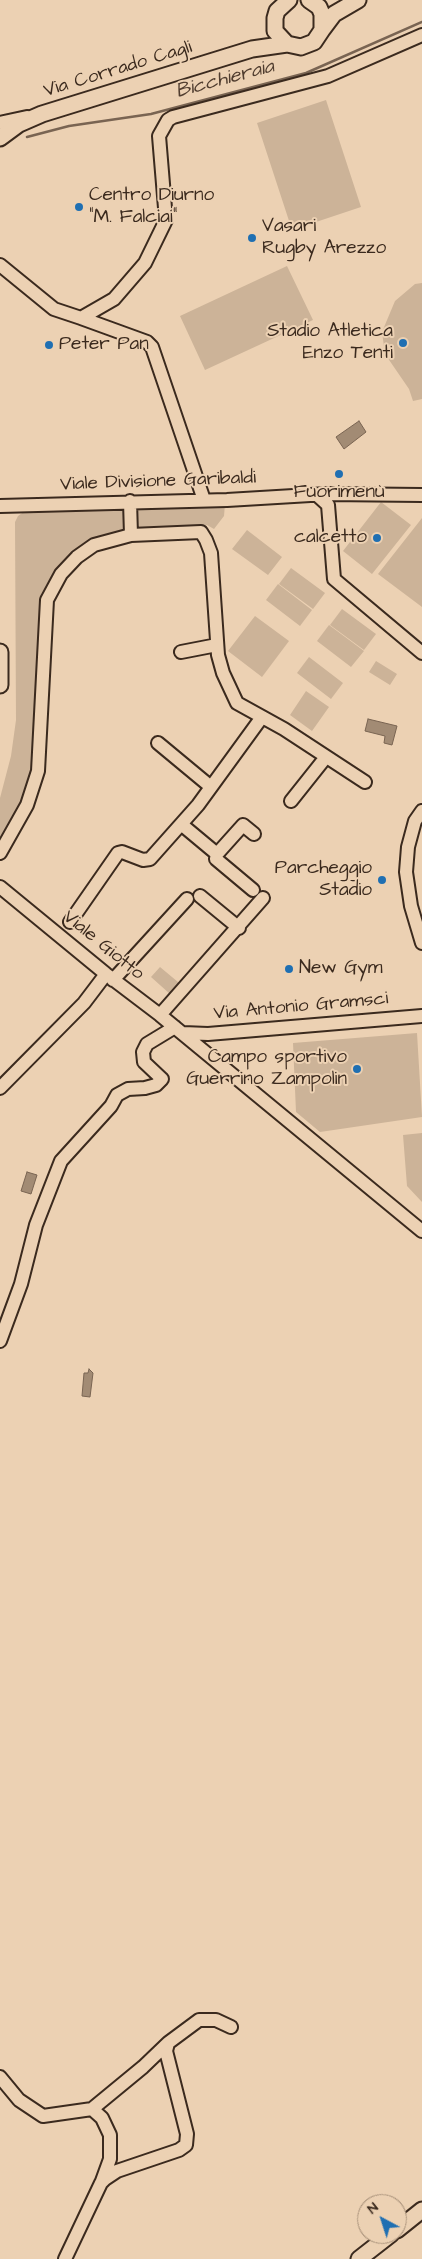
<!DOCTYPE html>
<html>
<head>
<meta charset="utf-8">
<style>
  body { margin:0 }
  #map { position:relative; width:422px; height:2259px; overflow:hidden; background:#ecd1b3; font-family:"Architects Daughter",sans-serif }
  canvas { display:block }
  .north { position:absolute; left:357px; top:2194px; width:50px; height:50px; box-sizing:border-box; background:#ecd1b3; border:1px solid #a58e77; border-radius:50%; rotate:320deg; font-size:14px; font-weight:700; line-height:20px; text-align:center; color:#3b2a1e }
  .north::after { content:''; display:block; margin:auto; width:18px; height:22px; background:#1f6fb2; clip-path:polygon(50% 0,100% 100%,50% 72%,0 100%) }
</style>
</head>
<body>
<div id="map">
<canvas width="422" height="2259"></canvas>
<div class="north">N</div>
</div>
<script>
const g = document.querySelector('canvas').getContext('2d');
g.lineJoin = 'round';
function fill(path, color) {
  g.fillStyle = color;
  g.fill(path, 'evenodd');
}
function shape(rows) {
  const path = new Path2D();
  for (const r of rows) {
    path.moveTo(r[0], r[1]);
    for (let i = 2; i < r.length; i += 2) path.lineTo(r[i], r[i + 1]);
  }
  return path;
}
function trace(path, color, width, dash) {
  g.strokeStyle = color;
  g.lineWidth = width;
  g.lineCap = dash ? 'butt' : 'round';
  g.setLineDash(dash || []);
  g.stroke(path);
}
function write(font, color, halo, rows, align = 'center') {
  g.font = font + ' "Architects Daughter",sans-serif';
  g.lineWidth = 4;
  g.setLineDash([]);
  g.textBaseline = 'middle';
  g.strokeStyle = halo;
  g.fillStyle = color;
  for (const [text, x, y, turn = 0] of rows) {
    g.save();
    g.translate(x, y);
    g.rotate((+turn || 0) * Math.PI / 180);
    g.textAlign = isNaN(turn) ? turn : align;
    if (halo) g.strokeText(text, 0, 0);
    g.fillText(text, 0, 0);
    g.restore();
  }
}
fill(shape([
  [326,100,361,207,292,230,257,123],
  [287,266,313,320,205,370,180,316],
  [422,283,422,399,413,401,409,389,385,354,382,332,395,301,415,284],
  [381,502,411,525,372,574,343,551],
  [225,504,224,516,214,529,207,525,137,528,136,506],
  [124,507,126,529,100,536,76,550,56,569,41,594,35,760,27,789,0,845,0,798,11,756,16,720,15,522,18,516,25,511],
  [422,518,422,607,378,574],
  [247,530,282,557,268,575,232,549],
  [291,568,325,593,313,609,279,584],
  [278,584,312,610,300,626,266,600],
  [342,609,376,634,364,650,330,625],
  [255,616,289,641,262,677,228,651],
  [329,625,364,651,351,667,317,641],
  [309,657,343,683,331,699,297,673],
  [376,661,397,674,390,685,369,672],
  [306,691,329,707,312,731,290,715],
  [160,967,184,987,170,994,151,977],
  [417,1033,422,1117,320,1132,296,1112,293,1043],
  [422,1133,422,1202,407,1186,403,1135]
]), '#ccb398');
const water = shape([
  [359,421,366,432,344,449,336,437,359,421],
  [368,719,397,726,392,745,384,743,385,736,365,731,368,719],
  [27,1172,37,1175,31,1194,21,1191,27,1172],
  [89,1369,93,1373,90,1397,82,1396,84,1373,88,1373,89,1369]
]);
fill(water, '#a28b74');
trace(water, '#796452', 1);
trace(shape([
  [27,137,69,126,151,114,306,73,422,22]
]), '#796452', 2.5);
const minor = shape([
  [0,123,27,117],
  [0,265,54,309,81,318,114,299,145,263,166,220,159,136,168,120,173,117,328,76,422,35],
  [81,318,147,342,152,347,204,500],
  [317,495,328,505,334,579,422,653],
  [0,506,227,500,327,494,422,495],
  [131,535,201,532,206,540,211,553,218,655,223,673,237,703,284,729,365,782],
  [181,652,217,645],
  [158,743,211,787],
  [291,801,326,757],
  [422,811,415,821,408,847,406,872,411,906,422,943],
  [181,824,217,854,243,825,254,834],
  [0,853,27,805,38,771,47,600,61,574,77,557,94,545,131,535,130,501],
  [217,854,216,859,253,890],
  [0,887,106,974,160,1015,422,1231],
  [200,896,239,928],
  [70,922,118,853,122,852,143,860,150,859,198,805,262,717],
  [113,980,187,899],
  [160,1015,263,898],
  [183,1033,208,1034,422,1016],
  [0,1088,84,1003,106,974],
  [0,1341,21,1284,36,1225,61,1161,111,1106,117,1095,128,1089,145,1088,156,1085,162,1079,144,1062,143,1052,147,1044,175,1027],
  [0,2077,19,2100,43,2116,92,2109,143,2067,168,2043],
  [92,2109,102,2118,110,2135,110,2159,102,2181],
  [65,2259,101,2183,105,2179,117,2171,179,2150,186,2145,187,2134,166,2051,168,2043,199,2020,216,2020,231,2027]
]);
const major = shape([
  [289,0,277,11,275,18,275,31,287,44,301,47,314,42,322,30,322,14,319,7,309,0],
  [322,30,334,14,358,0],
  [0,138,19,124,42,114,252,49,287,44],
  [0,652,0,685],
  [397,2230,422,2210],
  [359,2259,391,2234]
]);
trace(minor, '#3b2a1e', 16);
trace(major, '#3b2a1e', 19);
trace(minor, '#ecd1b3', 12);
trace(major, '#ecd1b3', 15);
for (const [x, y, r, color] of [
  [79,207,5,"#1f6fb2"],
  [252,238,5,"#1f6fb2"],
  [403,343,5,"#1f6fb2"],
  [49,345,5,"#1f6fb2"],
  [339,474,5,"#1f6fb2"],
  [377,538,5,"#1f6fb2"],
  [382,880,5,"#1f6fb2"],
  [289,969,5,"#1f6fb2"],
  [357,1069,5,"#1f6fb2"]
]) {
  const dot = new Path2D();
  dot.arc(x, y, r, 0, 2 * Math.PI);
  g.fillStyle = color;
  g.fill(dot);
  trace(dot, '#ecd1b3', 2);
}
write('19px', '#3b2a1e', '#ecd1b3', [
  ["Via Corrado Cagli",118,70,-17],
  ["Viale Divisione Garibaldi",158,482,-2],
  ["Viale Giotto",103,946,39],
  ["Via Antonio Gramsci",301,1007,-5]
]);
write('19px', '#3b2a1e', '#ecd1b3', [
  ["Centro Diurno",89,196],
  ["\"M. Falciai\"",89,218],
  ["Vasari",262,227],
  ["Rugby Arezzo",262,249],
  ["Stadio Atletica",393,332,"right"],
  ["Enzo Tenti",393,354,"right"],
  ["Peter Pan",59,345],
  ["Fuorimenù",339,493,"center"],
  ["calcetto",367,538,"right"],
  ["Parcheggio",372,869,"right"],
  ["Stadio",372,891,"right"],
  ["New Gym",299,969],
  ["Campo sportivo",347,1058,"right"],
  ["Guerrino Zampolin",347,1080,"right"]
], 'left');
write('italic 20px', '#503d2f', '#ecd1b3', [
  ["Bicchieraia",225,80,-15]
]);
</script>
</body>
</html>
